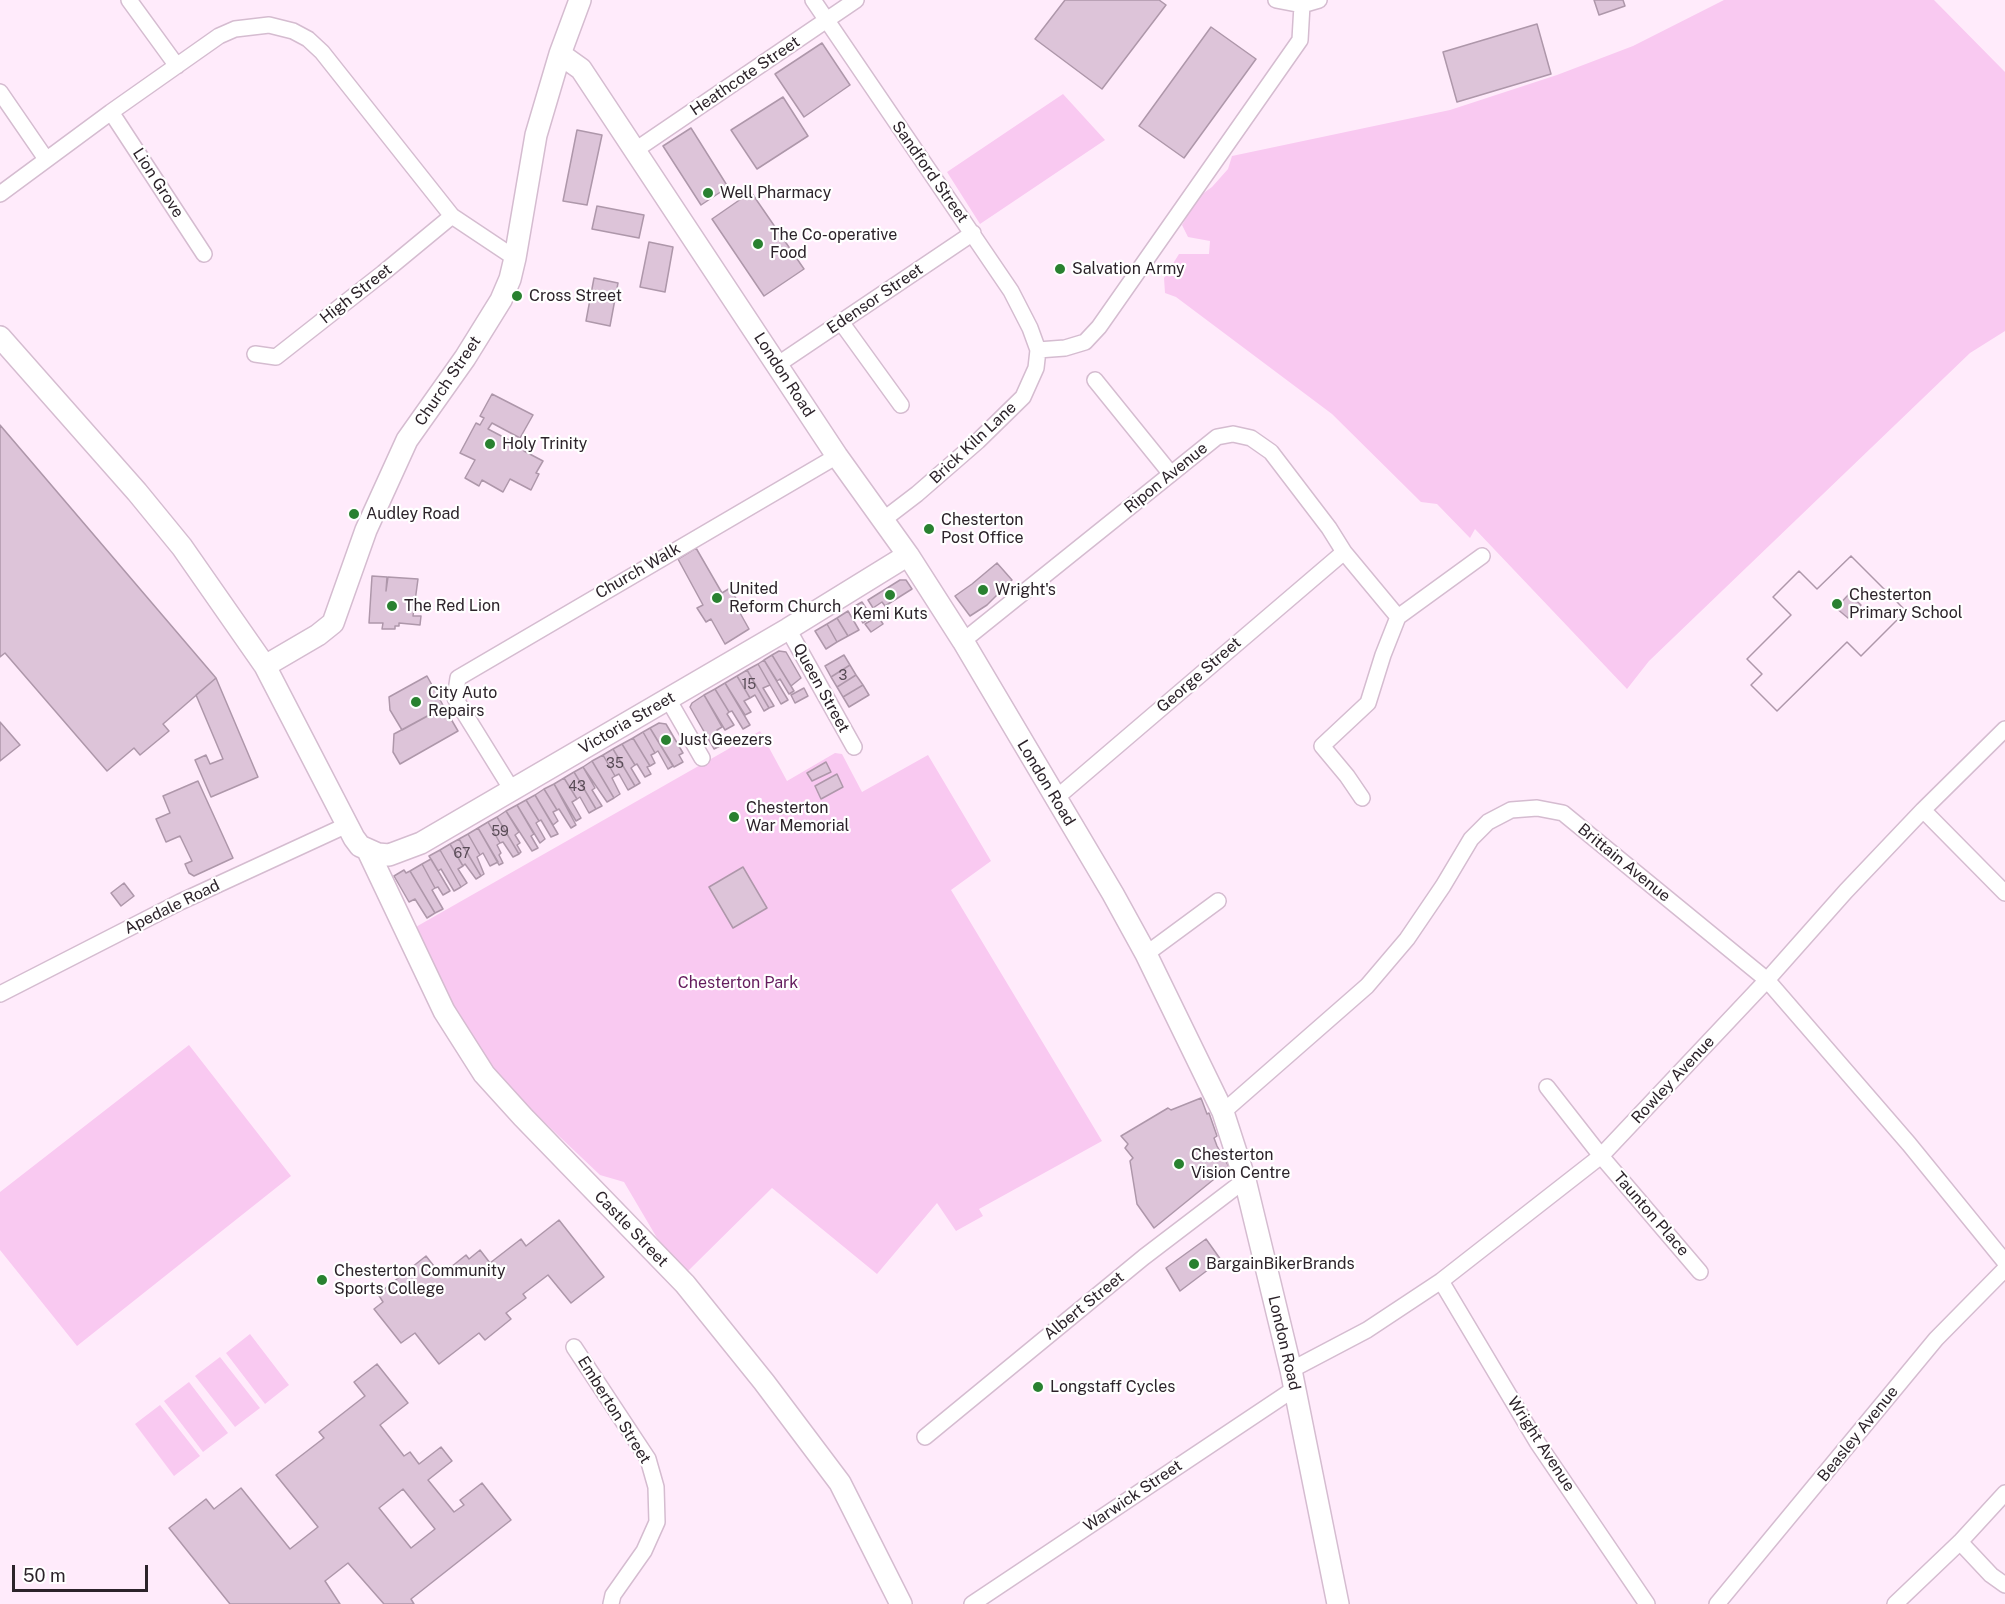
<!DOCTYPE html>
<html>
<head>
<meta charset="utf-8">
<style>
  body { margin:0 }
  #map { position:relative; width:2005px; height:1604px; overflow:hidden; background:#ffebfb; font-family:"Public Sans",sans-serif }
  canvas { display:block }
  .scale { position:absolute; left:12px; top:1565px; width:136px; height:27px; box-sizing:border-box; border:3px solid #2c232a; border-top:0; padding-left:8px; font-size:18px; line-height:21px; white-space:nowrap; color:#2c232a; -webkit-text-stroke:4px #fff; paint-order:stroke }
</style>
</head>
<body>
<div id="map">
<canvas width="2005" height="1604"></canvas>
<div class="scale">50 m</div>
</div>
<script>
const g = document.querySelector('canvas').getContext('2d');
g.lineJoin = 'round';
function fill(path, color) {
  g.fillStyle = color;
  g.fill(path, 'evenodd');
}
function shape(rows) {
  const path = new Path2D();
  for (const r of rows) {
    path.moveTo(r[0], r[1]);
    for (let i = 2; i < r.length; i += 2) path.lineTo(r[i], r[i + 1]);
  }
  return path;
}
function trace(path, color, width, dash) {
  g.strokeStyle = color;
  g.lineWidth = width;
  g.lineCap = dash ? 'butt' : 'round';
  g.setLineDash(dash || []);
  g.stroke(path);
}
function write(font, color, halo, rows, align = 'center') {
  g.font = font + ' "Public Sans",sans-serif';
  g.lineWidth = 4.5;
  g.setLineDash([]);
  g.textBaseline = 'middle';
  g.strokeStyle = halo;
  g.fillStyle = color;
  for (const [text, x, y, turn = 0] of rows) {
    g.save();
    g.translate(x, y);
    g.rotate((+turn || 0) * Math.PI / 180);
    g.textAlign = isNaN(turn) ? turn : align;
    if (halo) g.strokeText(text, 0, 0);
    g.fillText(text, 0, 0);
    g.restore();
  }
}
fill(shape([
  [1724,0,1934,0,2005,72,2005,331,1970,353,1649,661,1627,689,1475,529,1470,538,1437,504,1421,502,1332,414,1176,297,1165,293,1164,278,1179,254,1209,254,1210,241,1188,237,1182,225,1198,197,1212,187,1228,169,1232,156,1450,110,1557,75,1633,46],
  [1063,94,1105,140,980,224,947,172],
  [760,731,787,781,835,753,842,754,862,792,928,755,991,861,951,890,1102,1141,979,1209,983,1216,956,1231,937,1203,877,1274,772,1188,688,1271,660,1243,624,1182,600,1175,542,1120,495,1073,457,1018,414,928],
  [189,1045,291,1176,77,1346,0,1250,0,1192],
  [250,1334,289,1385,265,1404,226,1353],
  [220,1357,260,1408,235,1427,195,1376],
  [189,1382,228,1433,203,1452,164,1401],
  [160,1405,200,1456,174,1476,135,1424]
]), '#f9c9f1');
const building = shape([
  [1065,0,1159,0,1166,5,1102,89,1035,39,1065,0],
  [1594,0,1623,0,1625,6,1599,15,1594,0],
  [1537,24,1551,74,1457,102,1443,52,1537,24],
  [1211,27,1256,59,1184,158,1139,126,1211,27],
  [822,43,850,85,804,117,775,74,822,43],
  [783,97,808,136,757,169,731,130,783,97],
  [691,128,728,187,701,205,663,146,691,128],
  [577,130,602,135,587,205,563,201,577,130],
  [751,192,804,269,764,296,712,219,751,192],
  [597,206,644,215,639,238,592,229,597,206],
  [649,242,673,247,665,292,640,287,649,242],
  [594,278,618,283,610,326,586,321,594,278],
  [492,394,533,415,520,438,492,423,488,429,526,449,524,451,543,461,536,473,539,474,531,490,510,479,503,492,482,480,479,486,465,478,475,460,460,453,476,423,480,425,484,418,480,416,492,394],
  [0,425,216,678,163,724,169,731,140,755,134,748,107,771,5,653,0,657,0,425],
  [696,548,722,593,730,588,738,602,735,604,749,629,725,644,711,619,706,622,697,608,703,605,678,559,696,548],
  [1851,556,1906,611,1861,656,1847,642,1777,711,1751,685,1762,674,1747,659,1791,615,1773,597,1799,571,1817,589,1851,556],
  [1849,594,1861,605,1848,618,1836,608,1849,594],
  [1851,556,1906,611,1861,656,1847,642,1777,711,1751,685,1762,674,1747,659,1791,615,1773,597,1799,571,1817,589,1851,556],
  [997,563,1012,580,987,605,970,616,955,596,972,584,997,563],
  [372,576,387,577,386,591,388,577,418,579,413,616,421,616,420,625,399,623,399,626,395,626,395,629,382,629,383,623,369,623,372,576],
  [900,580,906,580,912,589,885,606,882,602,873,608,868,600,900,580],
  [862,602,872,617,863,623,853,607,862,602],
  [848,611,859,630,848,636,837,618,848,611],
  [878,616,883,624,871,632,865,624,878,616],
  [837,618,848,636,837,642,827,624,837,618],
  [827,624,837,642,826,649,815,631,827,624],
  [779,651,786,652,801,678,791,686,772,655,779,651],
  [772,655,794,691,789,694,780,679,777,681,764,660,772,655],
  [844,655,850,665,831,677,825,666,844,655],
  [764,660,788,700,781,704,758,664,764,660],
  [758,664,770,685,763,688,774,706,769,708,747,670,758,664],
  [850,665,856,675,837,687,831,677,850,665],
  [747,670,769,708,764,711,755,695,750,698,737,676,747,670],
  [856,675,863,685,843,697,837,687,856,675],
  [427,676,444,707,402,730,390,710,389,697,427,676],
  [737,676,750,698,744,701,751,712,745,715,725,683,737,676],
  [216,678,258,777,211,797,195,760,206,755,210,764,223,759,196,695,216,678],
  [725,683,750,725,743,729,732,711,729,712,715,689,725,683],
  [863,685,869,695,849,707,843,697,863,685],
  [804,688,808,696,795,703,791,695,804,688],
  [715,689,729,712,727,714,734,725,725,730,704,695,715,689],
  [704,695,722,727,717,730,724,744,714,749,690,707,692,703,704,695],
  [444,707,458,731,400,764,393,752,394,734,444,707],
  [0,722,20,745,0,761,0,722],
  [659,723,666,724,683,753,679,755,683,762,674,767,650,728,659,723],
  [650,728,673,766,668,769,658,751,655,753,643,732,650,728],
  [643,732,655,753,651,755,655,763,650,766,633,738,643,732],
  [633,738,650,766,647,767,651,774,645,777,637,764,635,765,622,744,633,738],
  [622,744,635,765,631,768,640,783,635,786,613,749,622,744],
  [613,749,635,786,628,790,619,774,615,776,603,755,613,749],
  [603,755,615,776,612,778,620,794,614,798,592,761,603,755],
  [592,761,614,798,607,802,583,767,592,761],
  [826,762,831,772,812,781,807,773,826,762],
  [583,767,595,788,592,790,602,806,596,809,574,772,583,767],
  [574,772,596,809,589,813,580,797,577,799,564,778,574,772],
  [837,774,843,787,821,799,815,786,837,774],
  [564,778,577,799,572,802,581,818,576,821,554,784,564,778],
  [198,781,233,858,194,876,189,873,185,864,192,861,180,836,166,842,156,819,170,813,163,796,198,781],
  [554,784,576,825,571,828,559,809,557,810,544,789,554,784],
  [544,789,557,810,553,812,558,821,553,825,535,795,544,789],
  [535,795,558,834,551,837,541,820,539,821,526,800,535,795],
  [526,800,539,821,536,823,545,839,540,843,517,805,526,800],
  [517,805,534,834,531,836,538,848,532,851,506,811,517,805],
  [506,811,519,832,515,835,520,843,517,845,521,852,519,854,497,817,506,811],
  [497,817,519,854,513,857,503,842,500,843,488,822,497,817],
  [488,822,500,843,497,845,501,853,499,855,503,863,499,865,478,828,488,822],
  [478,828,498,862,490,866,483,853,480,855,468,834,478,828],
  [468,834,480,855,477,857,484,874,481,876,459,839,468,834],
  [459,839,481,876,476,879,465,864,463,866,450,844,459,839],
  [450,844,463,866,458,869,467,883,461,887,440,850,450,844],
  [440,850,461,887,454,891,441,869,438,871,429,856,440,850],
  [431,859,450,891,443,895,438,887,435,888,422,864,431,859],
  [422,864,435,888,432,890,443,909,435,913,410,871,422,864],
  [743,867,767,908,733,928,709,887,743,867],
  [404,870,406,873,410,871,435,913,427,918,415,899,409,902,394,876,404,870],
  [124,883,134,896,121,906,111,893,124,883],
  [1201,1098,1207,1114,1209,1113,1217,1136,1214,1138,1217,1146,1229,1167,1154,1228,1137,1204,1130,1161,1133,1158,1125,1148,1128,1144,1121,1136,1168,1108,1171,1110,1201,1098],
  [559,1220,604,1277,571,1303,548,1275,523,1294,526,1298,506,1313,511,1319,485,1340,479,1333,439,1364,415,1333,401,1343,374,1309,383,1302,378,1294,426,1256,441,1275,466,1255,469,1259,480,1250,490,1263,521,1239,526,1246,559,1220],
  [1206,1239,1221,1260,1180,1291,1166,1268,1206,1239],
  [377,1364,408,1403,380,1425,404,1456,410,1452,419,1464,441,1447,452,1461,428,1480,454,1512,464,1505,460,1500,482,1483,511,1520,411,1599,414,1604,384,1604,348,1563,325,1581,340,1604,230,1604,169,1528,206,1499,214,1509,241,1488,290,1549,318,1527,276,1475,324,1438,319,1432,365,1396,354,1382,377,1364],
  [403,1489,435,1529,411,1548,379,1508,403,1489]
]);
fill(building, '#ddc4d9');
trace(building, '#ae97aa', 1.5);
const street = shape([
  [129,0,177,66],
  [813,0,1011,291,1030,328,1038,350,1036,368,1023,397,978,441,917,494,883,520],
  [1276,0,1302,5,1319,0],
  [0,92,46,159],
  [111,112,204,254],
  [634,151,856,0],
  [0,194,111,112,219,36,235,29,269,25,293,31,308,39,322,52,452,216,515,258],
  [841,322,901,405],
  [1038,350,1065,348,1085,342,1099,327,1300,40,1302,5],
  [255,354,276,357,383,273,452,216],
  [777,365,973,233],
  [1095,380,1171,474],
  [788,629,854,747],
  [963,641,1217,437,1233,434,1251,438,1271,452,1329,528,1344,552,1398,617],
  [668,699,702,758],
  [512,790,455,698,458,678,837,456],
  [1362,798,1347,776,1322,746,1368,703,1383,655,1398,617,1482,556],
  [1055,799,1344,552],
  [1923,810,2005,893],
  [1146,954,1218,901],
  [0,994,180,902,347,825],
  [1547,1087,1601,1156,1700,1272],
  [1223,1112,1367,986,1407,939,1443,886,1471,839,1488,822,1511,810,1537,808,1563,813,1767,980,1909,1144,2005,1262],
  [1441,1281,1537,1442,1647,1604],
  [574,1347,648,1459,656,1487,657,1522,644,1551,613,1595,611,1604],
  [1291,1370,1367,1330,1441,1281,1601,1156,1767,980,1846,891,1923,810,2005,729],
  [925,1437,1144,1257,1245,1180],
  [1960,1542,1991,1575,2005,1585],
  [972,1604,1294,1389],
  [1717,1604,1936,1339,2005,1269],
  [1895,1604,1960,1542,2005,1493]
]);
const secondary = shape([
  [560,54,581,69,837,456,908,555,963,641,1113,894,1146,954,1223,1112,1245,1180,1291,1370,1338,1604],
  [0,337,137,492,182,547,265,666,354,838,360,846,378,854,389,855,421,843,788,629,908,555],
  [265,666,318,635,333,623,366,530,407,440,465,358,501,300,510,279,515,258,536,135,560,54,580,0],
  [368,851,444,1011,484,1074,523,1117,685,1284,764,1382,840,1483,901,1604]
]);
trace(street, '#d5bcd0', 18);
trace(secondary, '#d5bcd0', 24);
trace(street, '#fff', 15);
trace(secondary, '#fff', 21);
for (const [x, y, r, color] of [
  [708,193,6,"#298130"],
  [758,244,6,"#298130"],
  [1060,269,6,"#298130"],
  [517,296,6,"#298130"],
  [490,444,6,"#298130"],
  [354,514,6,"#298130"],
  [929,529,6,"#298130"],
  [983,590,6,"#298130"],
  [890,595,6,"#298130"],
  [717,598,6,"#298130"],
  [1837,604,6,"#298130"],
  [392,606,6,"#298130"],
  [416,702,6,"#298130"],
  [666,740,6,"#298130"],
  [734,817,6,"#298130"],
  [1179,1164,6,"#298130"],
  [1194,1264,6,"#298130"],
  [322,1280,6,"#298130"],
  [1038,1387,6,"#298130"]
]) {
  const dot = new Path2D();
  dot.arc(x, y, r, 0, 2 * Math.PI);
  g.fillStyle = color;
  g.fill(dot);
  trace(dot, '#fff', 2);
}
write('14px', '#584b56', null, [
  ["3",843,676],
  ["15",749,685],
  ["35",615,764],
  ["43",577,787],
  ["59",500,832],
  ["67",462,854]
]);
write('16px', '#2c232a', '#fff', [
  ["Heathcote Street",745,76,-34],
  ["Sandford Street",930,172,55],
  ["Lion Grove",158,183,57],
  ["High Street",356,294,-38],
  ["Edensor Street",875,299,-34],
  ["London Road",784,375,57],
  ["Church Street",448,381,-56],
  ["Brick Kiln Lane",973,443,-43],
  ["Ripon Avenue",1166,478,-39],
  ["Church Walk",638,571,-30],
  ["George Street",1199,675,-41],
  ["Queen Street",821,688,61],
  ["Victoria Street",627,723,-30],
  ["London Road",1046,783,59],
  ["Brittain Avenue",1624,863,39],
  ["Apedale Road",172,907,-26],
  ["Rowley Avenue",1673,1080,-47],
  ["Taunton Place",1651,1214,49],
  ["Castle Street",631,1229,46],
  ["Albert Street",1084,1306,-39],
  ["London Road",1284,1343,77],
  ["Emberton Street",614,1410,58],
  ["Beasley Avenue",1858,1434,-51],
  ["Wright Avenue",1541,1444,57],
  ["Warwick Street",1133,1496,-34]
]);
write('16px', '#2c232a', '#fff', [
  ["Well Pharmacy",720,193],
  ["The Co-operative",770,235],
  ["Food",770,253],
  ["Salvation Army",1072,269],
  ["Cross Street",529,296],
  ["Holy Trinity",502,444],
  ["Audley Road",366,514],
  ["Chesterton",941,520],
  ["Post Office",941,538],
  ["United",729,589],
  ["Reform Church",729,607],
  ["Wright's",995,590],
  ["Chesterton",1849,595],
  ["Primary School",1849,613],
  ["The Red Lion",404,606],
  ["Kemi Kuts",890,614,"center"],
  ["City Auto",428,693],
  ["Repairs",428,711],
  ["Just Geezers",678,740],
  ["Chesterton",746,808],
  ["War Memorial",746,826],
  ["Chesterton",1191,1155],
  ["Vision Centre",1191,1173],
  ["BargainBikerBrands",1206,1264],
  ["Chesterton Community",334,1271],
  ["Sports College",334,1289],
  ["Longstaff Cycles",1050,1387]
], 'left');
write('16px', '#641b5d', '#fff', [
  ["Chesterton Park",738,983]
]);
</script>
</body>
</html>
